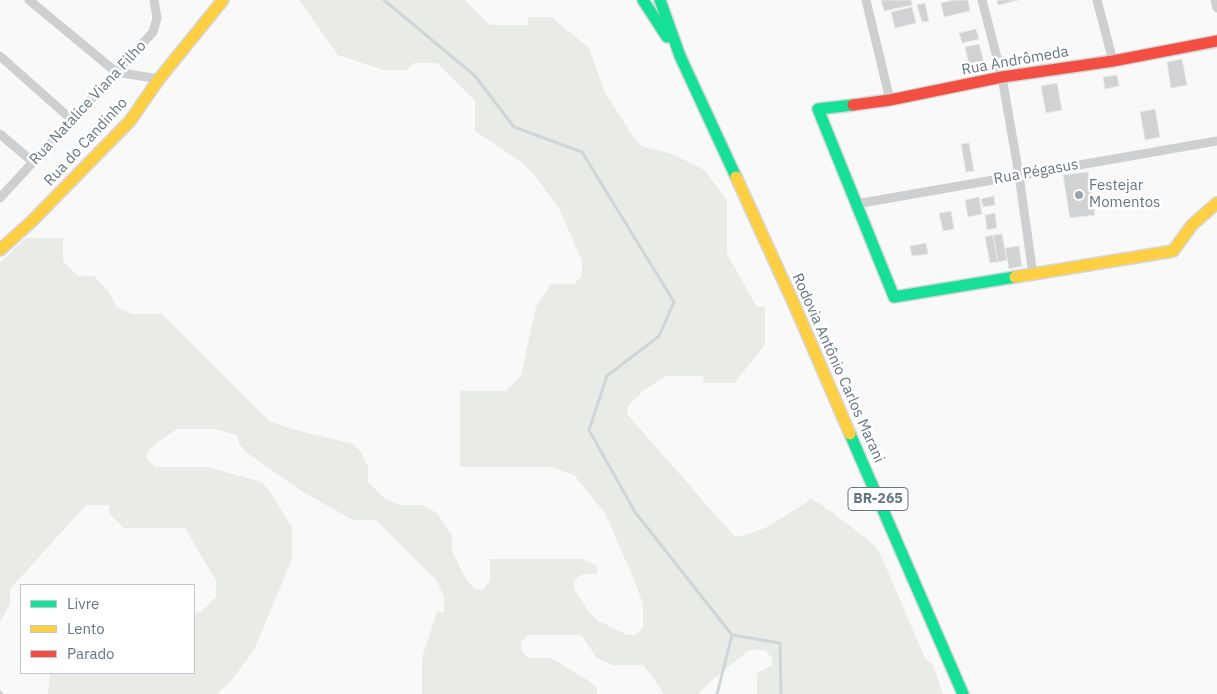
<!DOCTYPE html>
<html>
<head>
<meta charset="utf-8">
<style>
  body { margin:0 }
  #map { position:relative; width:1217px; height:694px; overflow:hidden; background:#f9f9f9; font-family:"IBM Plex Sans",sans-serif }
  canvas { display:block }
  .legend { position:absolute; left:20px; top:584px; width:175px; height:90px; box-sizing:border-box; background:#fff; border:1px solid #c1c8cd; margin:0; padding:6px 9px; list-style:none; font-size:15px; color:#657683 }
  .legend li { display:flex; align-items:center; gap:10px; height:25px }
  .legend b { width:25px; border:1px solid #c1c8cd }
</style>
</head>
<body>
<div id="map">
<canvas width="1217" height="694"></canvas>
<ul class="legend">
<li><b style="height:6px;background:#16e098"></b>Livre</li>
<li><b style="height:6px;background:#ffcf43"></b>Lento</li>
<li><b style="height:6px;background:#f24e42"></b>Parado</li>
</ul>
</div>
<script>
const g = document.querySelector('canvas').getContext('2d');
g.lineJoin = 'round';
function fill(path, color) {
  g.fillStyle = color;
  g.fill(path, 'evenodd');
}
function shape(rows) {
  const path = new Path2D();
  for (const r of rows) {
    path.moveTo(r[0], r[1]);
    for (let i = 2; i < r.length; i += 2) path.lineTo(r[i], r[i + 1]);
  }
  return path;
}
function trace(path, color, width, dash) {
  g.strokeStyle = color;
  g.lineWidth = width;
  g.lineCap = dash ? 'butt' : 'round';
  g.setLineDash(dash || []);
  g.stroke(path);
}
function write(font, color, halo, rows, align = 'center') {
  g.font = font + ' "IBM Plex Sans",sans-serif';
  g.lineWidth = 5;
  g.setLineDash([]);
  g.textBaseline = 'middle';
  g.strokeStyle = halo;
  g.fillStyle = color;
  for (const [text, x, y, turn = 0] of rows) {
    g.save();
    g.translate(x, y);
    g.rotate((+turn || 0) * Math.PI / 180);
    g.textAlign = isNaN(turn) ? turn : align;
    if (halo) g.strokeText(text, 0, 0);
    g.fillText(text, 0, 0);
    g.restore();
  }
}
fill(shape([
  [299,0,465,0,490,25,528,25,528,17,551,17,589,48,605,93,635,139,643,147,673,154,704,170,727,200,727,254,757,307,765,307,765,345,734,383,704,383,703,376,666,376,643,391,628,406,627,414,734,536,742,536,765,528,803,505,811,498,833,513,872,543,879,551,925,658,933,665,943,694,757,694,757,673,772,665,772,658,765,650,749,650,711,681,698,694,664,694,650,673,643,665,612,665,597,658,581,635,528,635,521,642,521,650,528,658,551,658,589,681,597,688,597,694,422,694,422,658,437,612,444,612,444,597,437,581,376,520,353,520,300,490,246,452,239,444,238,436,216,429,177,429,155,444,147,452,147,459,155,467,208,467,261,482,269,490,292,528,292,559,254,650,231,681,217,694,48,694,50,673,194,673,194,613,201,612,216,597,216,581,185,528,124,528,109,513,109,505,86,505,10,589,10,604,0,622,0,263,25,238,63,238,63,261,78,276,94,276,109,292,117,307,132,314,162,314,269,421,292,429,353,444,361,452,368,467,368,482,383,497,399,505,422,505,437,513,452,536,452,551,467,581,475,589,483,589,490,581,490,559,582,559,597,566,597,574,582,574,574,581,574,589,589,612,597,620,627,635,635,635,643,627,643,604,635,582,605,513,574,475,551,467,460,467,460,391,506,391,521,376,536,307,551,284,574,284,582,276,582,261,559,208,536,177,521,162,475,131,475,101,437,63,414,63,406,70,383,70,338,55]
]), '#e8ebe6');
trace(shape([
  [384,0,475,76,514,127,582,152,674,302,659,336,607,376,589,430,635,512,732,635,717,694],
  [732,635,780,643,781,694]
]), '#ced6d9', 3);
const building = shape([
  [881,0,911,0,912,5,884,11,881,0],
  [955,0,968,0,970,11,944,17,941,3,955,0],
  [997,0,1019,0,998,5,997,0],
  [925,3,929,21,922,22,917,5,925,3],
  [912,7,916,23,895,28,891,12,912,7],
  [976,29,979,39,962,43,959,33,976,29],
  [979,44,985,66,970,70,965,47,979,44],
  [1182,59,1187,85,1171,88,1167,62,1182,59],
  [1117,75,1119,86,1105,89,1103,77,1117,75],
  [1057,83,1062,110,1046,113,1041,86,1057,83],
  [1155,109,1160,137,1145,140,1140,112,1155,109],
  [969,143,974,171,966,172,961,144,969,143],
  [1088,172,1095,215,1070,218,1063,175,1088,172],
  [994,196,995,205,983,207,981,199,994,196],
  [979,197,982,214,968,217,965,200,979,197],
  [951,211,954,229,943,231,939,213,951,211],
  [995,213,997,228,987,230,985,215,995,213],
  [1002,234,1007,260,998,262,993,235,1002,234],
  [993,235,998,262,990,263,985,237,993,235],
  [926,243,928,254,912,256,910,246,926,243],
  [1019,246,1022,266,1009,269,1005,248,1019,246]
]);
fill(building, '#d0d2d3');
trace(building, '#e8e8e8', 1);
const fast = shape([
  [643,0,667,37],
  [660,0,680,56,736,177],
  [853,105,818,109,894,297,1015,277],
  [850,434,963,694]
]);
const slow = shape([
  [736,177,794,304,850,434],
  [0,250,32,221,130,121,159,79,223,0],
  [1015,277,1173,251,1192,225,1217,203]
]);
const jam = shape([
  [853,105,890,100,1002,77,1113,61,1217,41]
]);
trace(fast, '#d5d6d7', 14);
trace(slow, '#d5d6d7', 14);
trace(jam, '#d5d6d7', 14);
trace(shape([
  [0,693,1,694]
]), '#cecfd0', 4.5);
trace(shape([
  [29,0,116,72,159,79],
  [866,0,890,100],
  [982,0,1002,77,1019,175,1033,275],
  [1097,0,1113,61],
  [1215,0,1217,8],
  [0,56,72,120],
  [0,134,33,162],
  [0,198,153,32,157,18,154,0],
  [856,204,1217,141]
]), '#cecfd0', 9);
trace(fast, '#16e098', 11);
trace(slow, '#ffcf43', 11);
trace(jam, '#f24e42', 11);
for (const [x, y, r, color] of [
  [1079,195,5,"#99a4ac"]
]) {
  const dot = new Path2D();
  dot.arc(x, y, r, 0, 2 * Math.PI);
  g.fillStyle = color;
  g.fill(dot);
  trace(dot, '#fff', 2);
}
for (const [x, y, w] of [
  [878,499,60]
]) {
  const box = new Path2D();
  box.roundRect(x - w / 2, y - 11.5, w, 23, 4);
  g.fillStyle = '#fff';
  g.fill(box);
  trace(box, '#657683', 1);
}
write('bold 14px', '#657683', null, [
  ["BR-265",878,499]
]);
write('15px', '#657683', '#fff', [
  ["Rua Andrômeda",1015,61,-10],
  ["Rua Natalice Viana Filho",88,103,-47],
  ["Rua do Candinho",86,142,-47],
  ["Rua Pégasus",1036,172,-10],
  ["Rodovia Antônio Carlos Marani",838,368,66]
]);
write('15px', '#657683', '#fff', [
  ["Festejar",1089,186],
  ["Momentos",1089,203]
], 'left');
</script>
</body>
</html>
